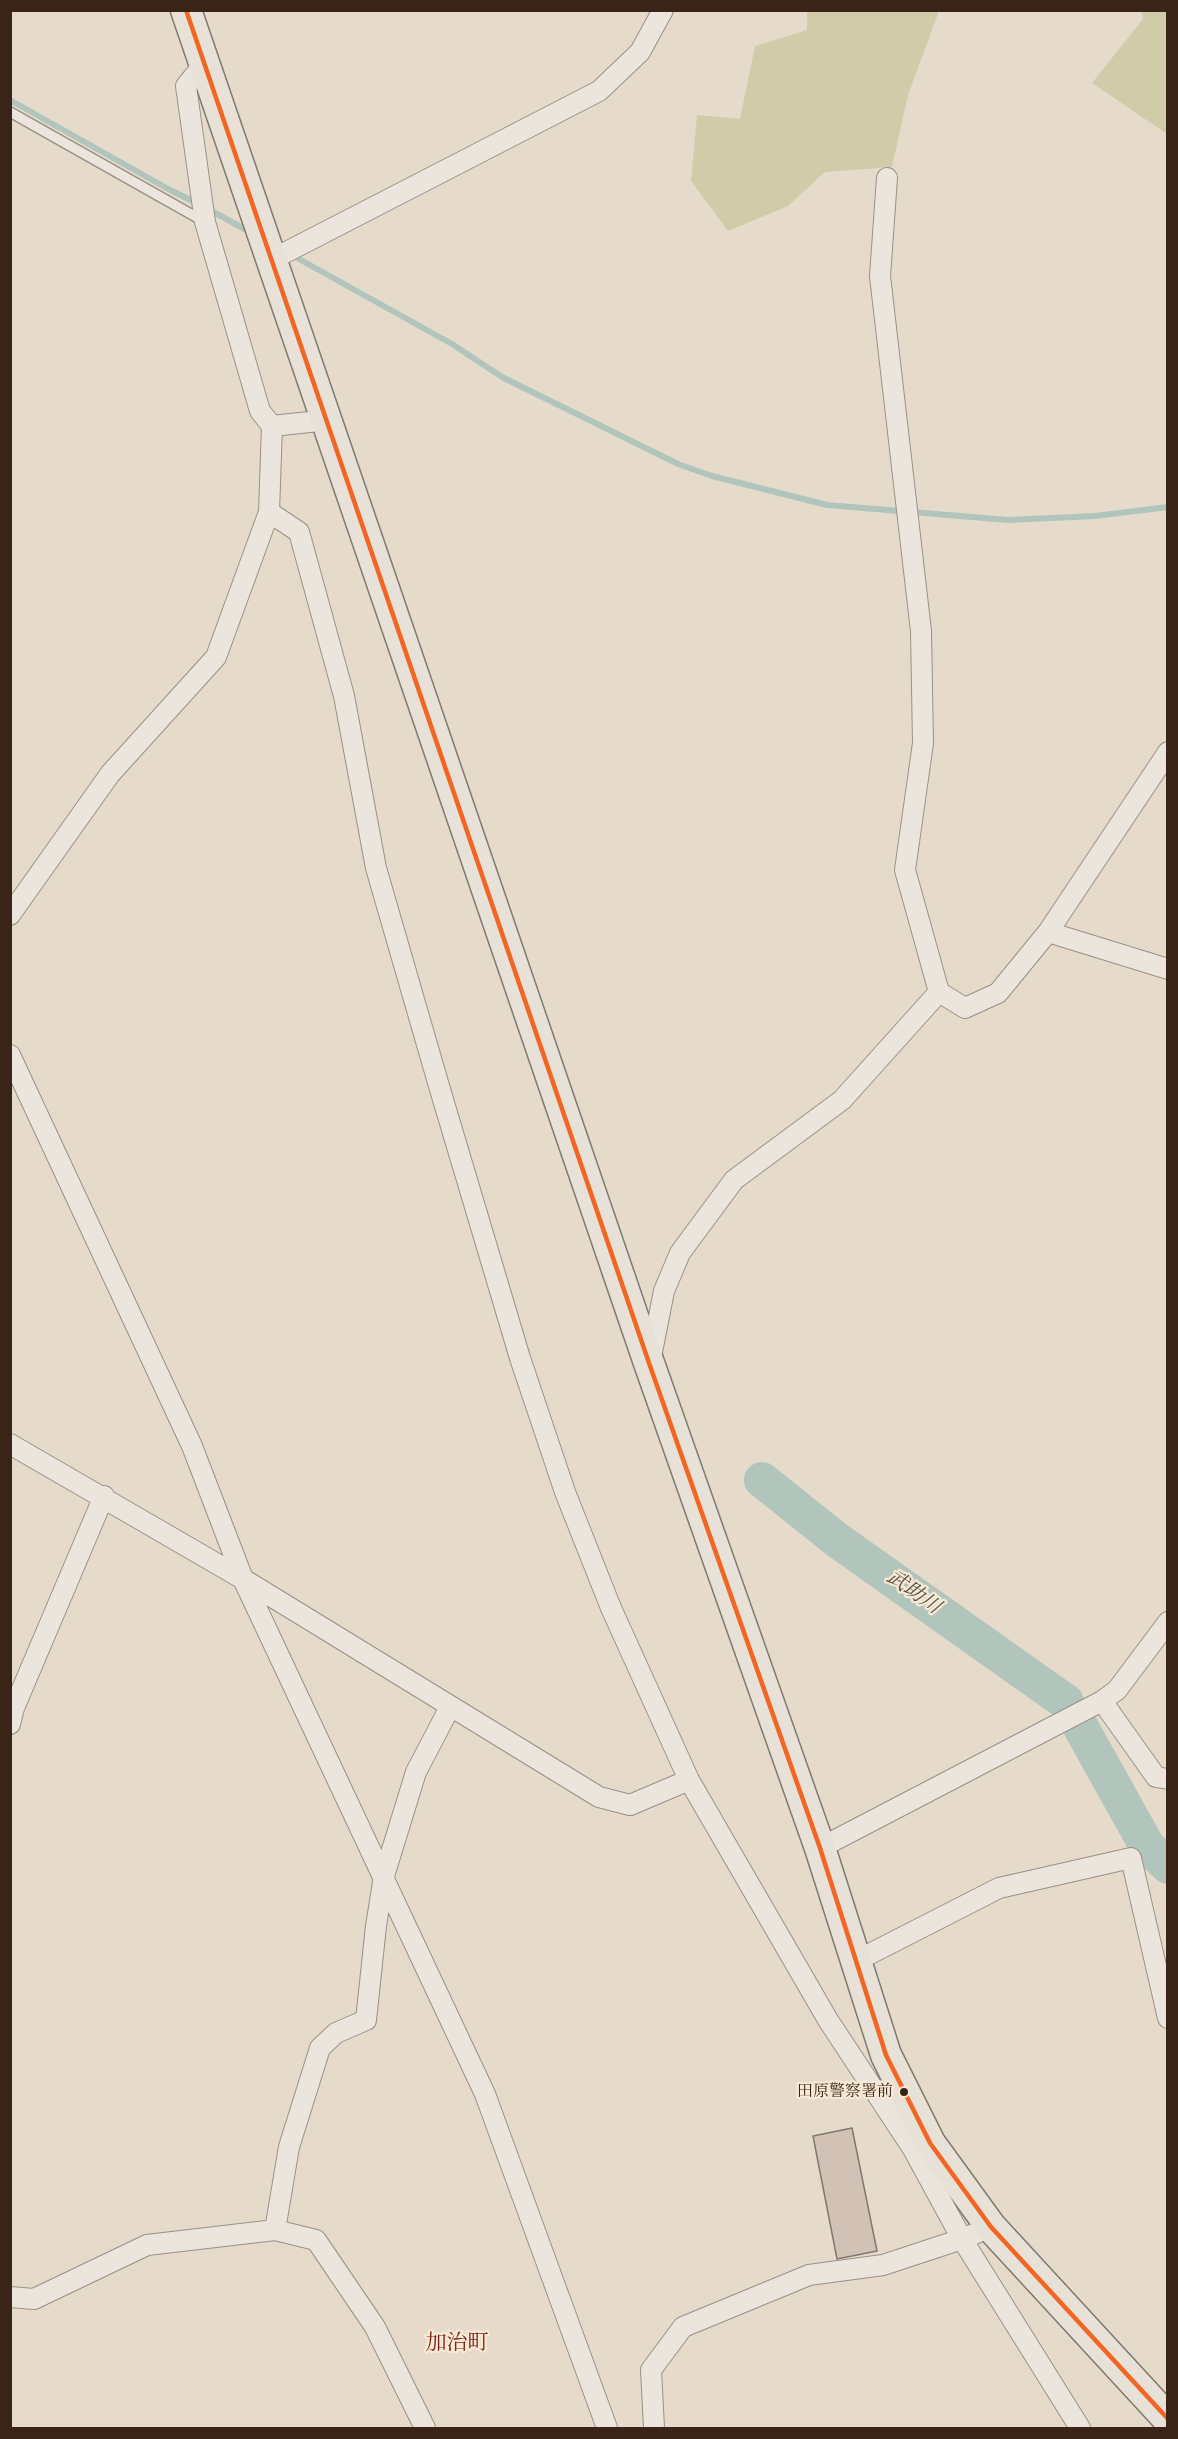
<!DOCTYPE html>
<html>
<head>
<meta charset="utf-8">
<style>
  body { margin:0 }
  #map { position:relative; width:1178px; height:2439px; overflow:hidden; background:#e6dbcb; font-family:Cardo,serif }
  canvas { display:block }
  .frame { position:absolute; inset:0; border:12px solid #392417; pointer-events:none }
</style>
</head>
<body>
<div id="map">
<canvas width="1178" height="2439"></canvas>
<div class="frame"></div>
</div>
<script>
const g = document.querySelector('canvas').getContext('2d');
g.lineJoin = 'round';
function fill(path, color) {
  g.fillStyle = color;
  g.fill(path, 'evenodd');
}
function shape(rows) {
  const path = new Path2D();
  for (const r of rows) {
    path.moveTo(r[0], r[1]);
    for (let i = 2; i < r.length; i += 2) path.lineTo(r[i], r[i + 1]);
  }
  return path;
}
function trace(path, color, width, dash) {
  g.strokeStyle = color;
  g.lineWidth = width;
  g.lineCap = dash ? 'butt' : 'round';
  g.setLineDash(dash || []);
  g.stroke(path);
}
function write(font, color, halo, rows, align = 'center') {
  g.font = font + ' Cardo,"Noto Serif JP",serif';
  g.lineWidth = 4.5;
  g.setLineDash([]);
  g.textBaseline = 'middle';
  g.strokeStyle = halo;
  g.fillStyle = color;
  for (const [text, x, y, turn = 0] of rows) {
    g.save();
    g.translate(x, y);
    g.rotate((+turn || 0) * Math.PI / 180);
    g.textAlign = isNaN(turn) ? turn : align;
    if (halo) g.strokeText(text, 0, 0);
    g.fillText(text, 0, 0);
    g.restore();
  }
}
fill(shape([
  [807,11,939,11,908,95,892,167,825,172,788,206,728,231,691,181,697,115,740,119,755,46,807,30],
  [1141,11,1167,11,1167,134,1092,83,1143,19]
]), '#d0ccaa');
trace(shape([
  [10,100,170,190,199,204],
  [208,209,252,233],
  [290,254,452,344,502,377,678,464,712,476,827,505,1008,520,1095,516,1168,507]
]), '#b2c5bc', 6);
trace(shape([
  [762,1480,837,1540,1066,1702],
  [1079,1724,1147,1846,1168,1866]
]), '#b2c5bc', 36);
const building = shape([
  [852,2128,877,2251,837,2259,813,2136,852,2128]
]);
fill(building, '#d2c2b5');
trace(building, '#81786e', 1.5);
const service = shape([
  [10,112,205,222]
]);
const minor = shape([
  [203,65,186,86,205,222,260,411,272,426],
  [887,178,880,276,921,631,923,743,905,870,939,992,965,1008,998,993,1048,932,1168,752],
  [271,260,599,91,640,52,663,10],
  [269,512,299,532,344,696,376,868,439,1086,520,1358,565,1492,611,1608,689,1780,828,2020,913,2149,962,2239,1080,2428],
  [10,915,110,774,216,657,269,512,272,426,328,420],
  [1048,932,1168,969],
  [10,1055,192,1446,243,1579,485,2094,607,2428],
  [650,1362,664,1291,680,1253,734,1180,842,1100,939,992],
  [10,1444,243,1579,599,1797,630,1805,689,1780],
  [1102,1701,1156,1777,1168,1779],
  [10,1724,14,1708,104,1496],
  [820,1848,1102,1701,1117,1690,1168,1622],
  [856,1961,999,1888,1131,1858,1168,2018],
  [275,2230,289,2147,320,2048,336,2033,366,2020,376,1926,384,1876,416,1772,450,1707],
  [10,2297,34,2299,147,2245,275,2230,316,2240,375,2327,425,2428],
  [654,2428,651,2370,683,2327,809,2275,883,2265,962,2239,991,2227]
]);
const primary = shape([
  [186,10,649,1363,820,1848,886,2055,930,2143,991,2227,1168,2419]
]);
trace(service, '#9a9086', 12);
trace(minor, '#9a9086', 22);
trace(primary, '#81786e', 33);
trace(service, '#ebe5dd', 9);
trace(minor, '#ebe5dd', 20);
trace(primary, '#e8e1d7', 30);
trace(shape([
  [186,10,649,1363,820,1848,886,2055,930,2143,991,2227,1168,2419]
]), '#f26522', 4.5);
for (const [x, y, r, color] of [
  [904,2092,5,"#392417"]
]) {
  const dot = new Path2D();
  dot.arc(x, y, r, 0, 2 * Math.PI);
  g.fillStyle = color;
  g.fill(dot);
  trace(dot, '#f7e9d5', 2);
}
write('16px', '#392417', '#f7e9d5', [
  ["田原警察署前",893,2092]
], 'right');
write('italic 20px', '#565146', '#f7e9d5', [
  ["武助川",913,1593,35]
]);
write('21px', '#7a1f14', '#f7e9d5', [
  ["加治町",457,2344]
]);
</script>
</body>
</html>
